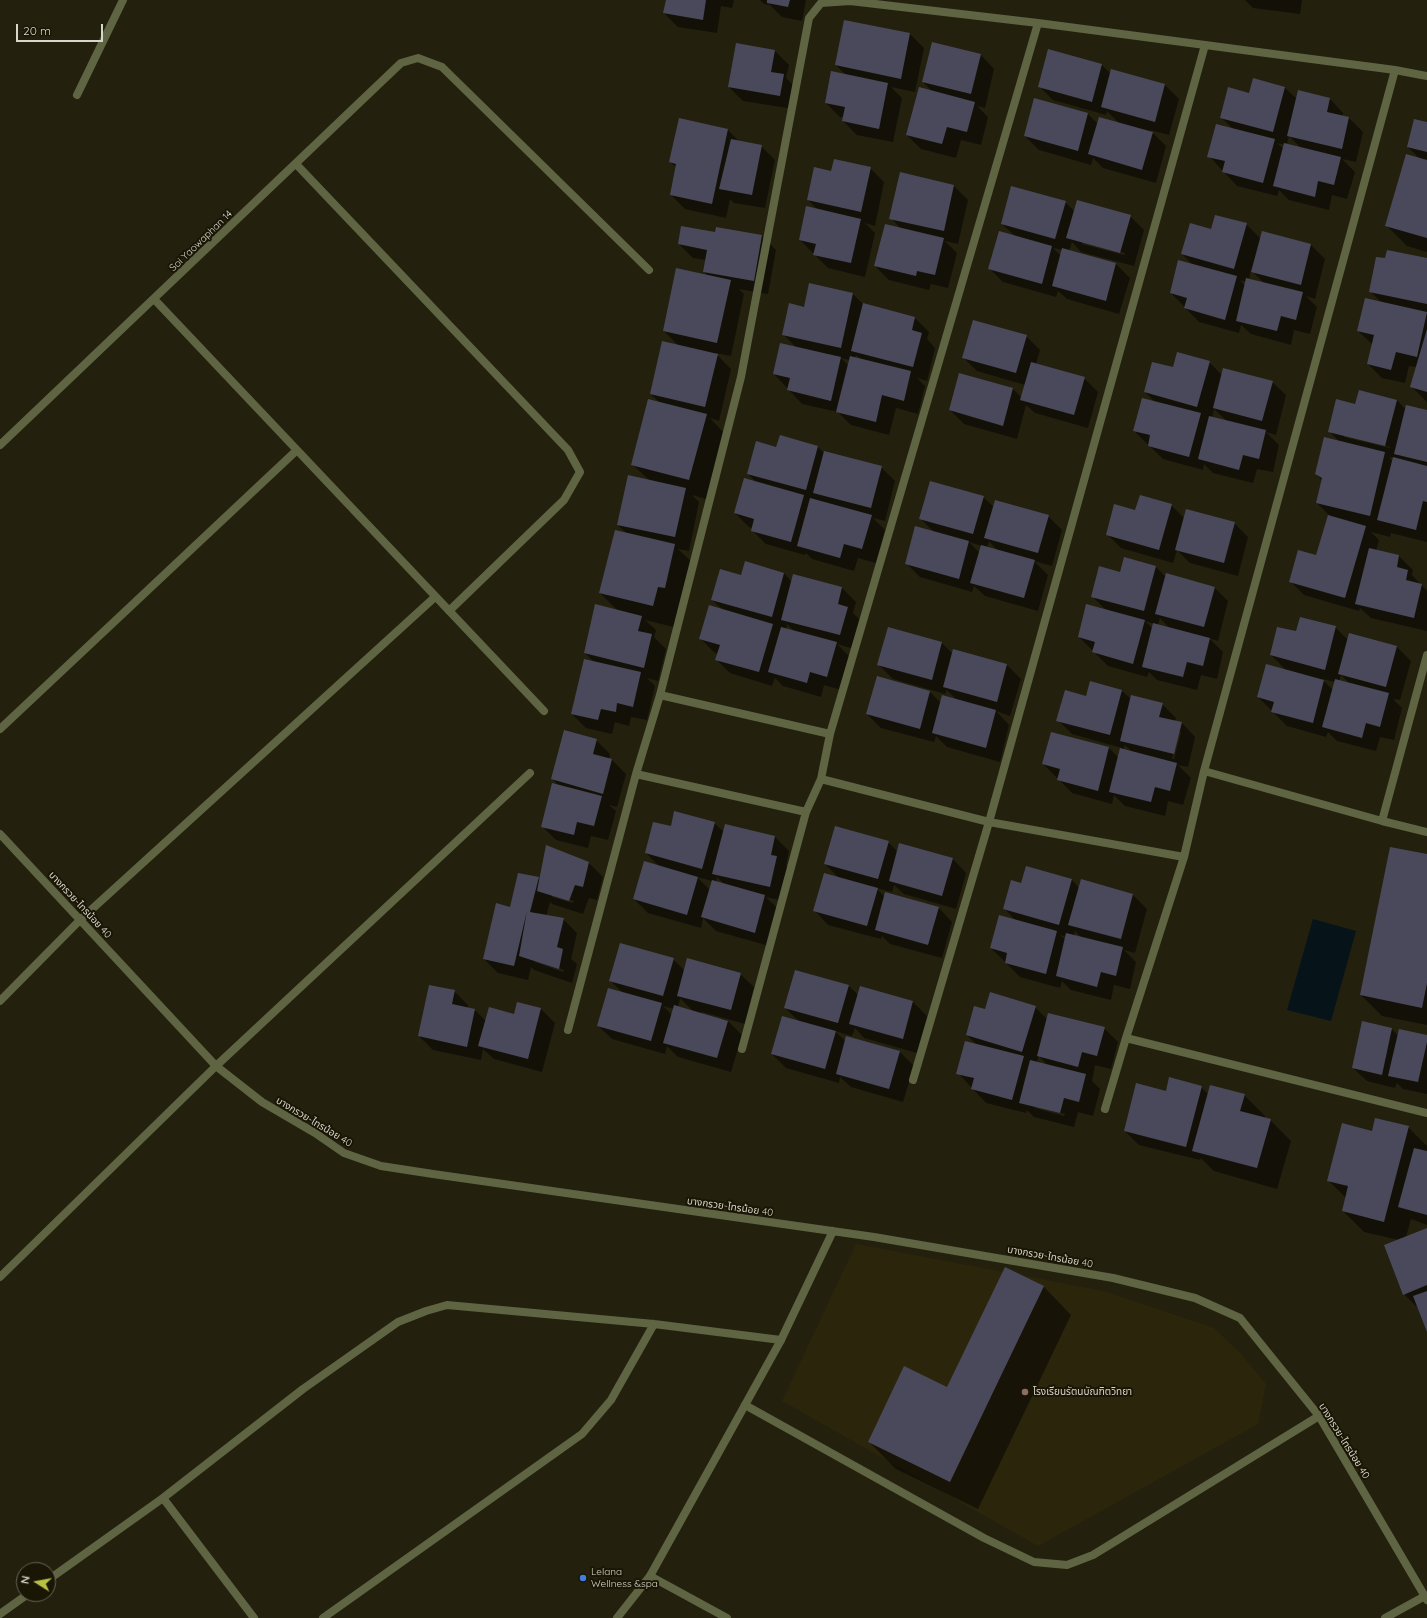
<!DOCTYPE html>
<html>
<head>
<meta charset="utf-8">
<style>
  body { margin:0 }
  #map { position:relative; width:1427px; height:1618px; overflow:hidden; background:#24200e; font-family:Quicksand,sans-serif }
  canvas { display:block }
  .north { position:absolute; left:16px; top:1562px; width:40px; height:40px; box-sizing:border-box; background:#1a1605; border:1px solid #666254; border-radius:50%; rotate:281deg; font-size:11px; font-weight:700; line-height:16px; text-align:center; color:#d8d5ca }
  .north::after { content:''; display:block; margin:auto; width:14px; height:18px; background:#b9c046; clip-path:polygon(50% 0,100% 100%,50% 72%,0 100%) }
  .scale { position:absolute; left:16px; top:24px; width:87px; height:18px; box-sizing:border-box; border:2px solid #d8d5ca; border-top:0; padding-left:5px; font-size:12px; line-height:14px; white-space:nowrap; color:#d8d5ca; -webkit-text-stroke:3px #1a1605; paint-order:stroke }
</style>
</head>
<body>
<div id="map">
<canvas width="1427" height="1618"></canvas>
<div class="north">N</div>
<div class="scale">20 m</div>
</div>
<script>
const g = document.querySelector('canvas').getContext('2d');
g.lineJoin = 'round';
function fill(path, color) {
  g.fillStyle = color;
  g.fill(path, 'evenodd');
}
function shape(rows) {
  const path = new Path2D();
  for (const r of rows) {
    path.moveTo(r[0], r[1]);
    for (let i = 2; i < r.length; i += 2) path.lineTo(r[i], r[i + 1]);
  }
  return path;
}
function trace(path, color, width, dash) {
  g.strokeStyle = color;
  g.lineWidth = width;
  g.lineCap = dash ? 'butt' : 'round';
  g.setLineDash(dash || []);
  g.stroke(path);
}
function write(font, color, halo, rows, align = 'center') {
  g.font = font + ' Quicksand,"Noto Sans Thai",sans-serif';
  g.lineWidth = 4;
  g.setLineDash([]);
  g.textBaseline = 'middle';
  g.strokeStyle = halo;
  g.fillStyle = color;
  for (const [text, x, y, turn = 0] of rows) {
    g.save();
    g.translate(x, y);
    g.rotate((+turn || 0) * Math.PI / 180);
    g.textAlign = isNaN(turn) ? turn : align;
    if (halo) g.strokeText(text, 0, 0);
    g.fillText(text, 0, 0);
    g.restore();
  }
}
fill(shape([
  [856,1244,1104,1291,1214,1328,1241,1354,1266,1384,1258,1424,1038,1546,782,1401]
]), '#2b250c');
fill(shape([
  [1313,919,1356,931,1331,1021,1287,1010]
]), '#061319');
fill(shape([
  [667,0,734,0,732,8,721,6,717,33,678,27,664,13],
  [760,0,806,0,802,21,782,17,770,5,764,4],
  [1245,0,1302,0,1300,14,1253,8],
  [845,21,910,34,924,48,915,92,891,87,902,98,893,142,857,135,843,121,844,117,840,117,826,103,846,75,836,65],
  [1049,50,1102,65,1111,74,1112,70,1165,85,1179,99,1169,135,1150,130,1166,146,1156,183,1103,168,1093,158,1091,165,1039,150,1025,136,1035,100,1088,114,1098,124,1119,123,1107,111,1106,115,1053,100,1039,86],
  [775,51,789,65,786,78,797,89,794,109,743,101,729,87],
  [981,55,994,69,985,108,977,106,988,117,981,145,961,140,956,158,921,149,907,135,934,93,923,82],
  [1254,79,1285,88,1297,99,1330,99,1343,113,1343,116,1349,118,1363,132,1356,162,1342,159,1355,172,1347,199,1332,195,1329,210,1289,200,1279,190,1277,196,1237,186,1209,156,1233,129,1221,117,1250,94],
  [1289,136,1301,148,1287,144],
  [1277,143,1285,145,1284,149],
  [680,119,728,130,740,142,761,146,775,160,765,208,734,203,730,199,726,218,685,209,671,195,677,168,670,162],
  [1427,123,1427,252,1407,246,1386,225,1420,159,1408,147],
  [870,168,884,182,875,226,865,223,875,233,865,277,828,268,800,240,818,210,808,200],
  [954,186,968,200,958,244,945,241,957,253,948,288,931,284,929,290,889,280,875,266,901,229,891,218],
  [1065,202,1074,211,1130,216,1144,230,1134,266,1081,252,1072,242,1069,251,1116,264,1130,278,1119,314,1067,299,1058,291,1056,297,1003,282,989,268,1015,236,1002,224],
  [1082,242,1125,253,1124,255,1082,244],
  [1053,248,1063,250,1061,256],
  [1246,224,1261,239,1263,232,1311,245,1325,259,1315,299,1306,296,1317,307,1310,334,1294,330,1291,345,1251,334,1241,325,1239,333,1199,322,1171,293,1193,265,1182,254,1211,230],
  [1251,270,1264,283,1249,279],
  [1240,280,1246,282,1245,286],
  [717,228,762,236,776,250,768,294,739,289,744,294,731,356,715,353,731,369,719,421,710,418,727,436,710,500,692,495,699,502,689,551,678,549,696,566,674,627,645,620,656,630,654,637,666,649,658,681,647,678,655,686,647,720,631,717,629,726,615,722,612,734,586,728,572,714,594,662,585,653,618,611,600,593,627,534,618,525,649,480,632,464,660,403,651,394,679,346,664,331,708,276,704,272,706,260,693,258,679,244,716,234],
  [1427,259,1427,402,1411,386,1417,367,1409,366,1405,383,1382,378,1368,364,1373,345,1358,331,1381,302,1370,291,1386,260],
  [810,285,853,294,864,305,915,318,929,332,927,339,935,348,927,381,917,378,925,386,918,414,896,408,889,435,851,425,838,412,802,404,774,374,796,347,783,334,804,308],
  [856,355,861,359,855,358],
  [841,358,849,360,848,365],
  [1026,336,1040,350,1036,364,1084,378,1098,392,1088,428,1035,413,1026,405,1017,439,964,424,950,410,960,374,1013,389,1022,398,1025,385,977,371,963,357],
  [1209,362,1222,375,1272,382,1286,395,1276,435,1266,432,1279,445,1273,472,1257,469,1253,483,1213,473,1204,464,1203,470,1163,459,1134,431,1155,402,1145,392,1174,368],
  [1214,409,1228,422,1212,418],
  [1397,400,1405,409,1427,411,1427,542,1391,533,1390,537,1371,532,1379,540,1376,551,1399,556,1413,570,1412,575,1427,591,1427,631,1371,618,1360,608,1359,611,1304,595,1290,581,1317,556,1329,515,1317,503,1322,480,1316,474,1340,442,1329,431,1356,405],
  [1344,435,1390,447,1390,448,1344,437],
  [1389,457,1394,458,1393,462],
  [817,446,823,452,881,467,895,481,885,521,873,518,885,530,876,563,858,558,854,571,812,559,806,553,805,555,766,544,752,530,753,528,749,527,735,513,757,483,748,474,777,448],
  [983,497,994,507,1048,516,1062,530,1052,566,1034,561,1048,575,1038,611,985,596,974,586,972,592,920,577,906,563,934,532,920,518],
  [989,541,998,551,987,548],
  [969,542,982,546,980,553],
  [1171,505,1184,518,1234,523,1248,537,1238,576,1190,563,1177,550,1173,563,1121,548,1107,534,1136,511],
  [1125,558,1156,567,1166,577,1214,587,1228,601,1218,641,1209,638,1223,652,1217,679,1201,675,1197,690,1157,680,1149,672,1147,677,1108,666,1079,637,1107,611,1092,596,1121,573],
  [1160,618,1170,629,1158,625],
  [1145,621,1154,624,1153,629],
  [784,573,792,582,794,575,842,588,856,602,853,613,861,621,854,649,837,644,850,657,841,690,824,685,821,697,783,686,775,678,772,686,730,673,716,659,718,654,714,652,700,638,722,609,712,600,742,576],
  [787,624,795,632,786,629],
  [1335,627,1348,640,1350,634,1397,647,1411,661,1400,700,1393,699,1402,708,1394,740,1380,737,1376,751,1337,741,1328,732,1326,737,1287,726,1258,697,1287,671,1271,655,1297,632],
  [1341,675,1349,683,1339,681],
  [1322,679,1335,682,1333,690],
  [889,629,942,643,953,654,954,650,1007,665,1021,679,1010,716,996,711,1009,725,1000,762,947,747,936,736,934,742,881,728,867,714,878,677,930,692,941,703,957,700,947,690,945,694,893,679,879,665],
  [1091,682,1122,691,1131,699,1162,704,1176,718,1175,722,1182,723,1195,737,1188,767,1178,765,1191,778,1183,805,1168,801,1165,816,1125,806,1114,795,1112,804,1072,793,1043,764,1052,733,1109,748,1119,758,1122,748,1072,734,1058,720,1087,697],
  [1179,732,1181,732,1174,759,1172,759],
  [1125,745,1133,753,1123,750],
  [596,740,610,754,609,759,612,760,626,774,617,807,609,805,616,811,608,840,591,836,588,848,556,840,542,826,560,787,553,779],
  [714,823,724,832,725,825,775,837,789,851,786,866,790,871,784,901,766,897,779,910,769,946,716,931,703,918,701,928,648,913,634,899,660,867,646,853,671,828],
  [697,877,712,881,710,890],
  [717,877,724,884,716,882],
  [888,842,898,852,953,859,966,873,956,909,904,894,894,885,892,892,876,888,885,897,939,908,952,922,942,958,890,944,882,936,881,939,828,925,815,911,840,879,825,864],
  [547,846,589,863,603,877,597,900,589,898,583,914,552,904,550,902,546,916,563,919,577,933,571,959,577,964,572,983,534,970,531,967,528,980,498,973,484,959,511,908,538,878,540,880],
  [552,894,574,901,573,903,552,897],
  [535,960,564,970,563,972,535,962],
  [1427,855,1427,1025,1382,1016,1361,995],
  [1027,867,1072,880,1079,888,1081,880,1133,895,1147,909,1135,953,1124,950,1136,962,1130,989,1114,985,1111,1000,1071,990,1062,981,1060,988,1020,977,991,948,1016,921,1004,908,1022,884],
  [1075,931,1082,938,1074,936],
  [1060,935,1066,937,1066,940],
  [673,959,684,970,740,974,754,987,745,1024,702,1012,701,1014,728,1021,742,1035,731,1072,678,1057,667,1046,665,1054,612,1039,598,1026,623,993,611,981],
  [680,998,694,1012,678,1007],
  [663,1006,674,1009,672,1015],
  [849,986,858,995,861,987,913,1002,927,1016,917,1053,864,1038,855,1028,852,1036,835,1031,846,1042,847,1037,900,1052,914,1066,903,1102,851,1087,840,1077,839,1083,786,1068,772,1054,800,1022,785,1008],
  [454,991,468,1005,468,1008,475,1010,486,1021,514,1015,518,1003,541,1009,555,1023,542,1072,494,1059,483,1049,481,1060,433,1050,419,1036],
  [1035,1007,1047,1019,1104,1028,1118,1042,1111,1069,1095,1065,1092,1081,1100,1089,1093,1116,1078,1112,1074,1127,1034,1117,1027,1110,1026,1113,986,1103,958,1073,977,1045,967,1035,985,1011],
  [1039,1056,1047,1065,1037,1062],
  [1035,1106,1065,1114,1064,1116,1035,1108],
  [1392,1029,1398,1036,1427,1036,1427,1094,1403,1089,1397,1083,1395,1088,1367,1081,1353,1068],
  [1201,1087,1209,1095,1244,1095,1265,1116,1265,1119,1270,1120,1291,1141,1277,1189,1214,1171,1201,1158,1200,1160,1139,1145,1125,1131],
  [1408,1127,1427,1146,1427,1225,1411,1219,1406,1237,1427,1229,1427,1329,1418,1308,1404,1294,1399,1240,1364,1232,1343,1211,1346,1198,1328,1180,1372,1132],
  [1005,1268,1044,1287,1071,1315,978,1509,896,1469,869,1442,948,1388]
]), '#0007');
fill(shape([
  [666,0,706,0,703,20,663,13],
  [767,0,790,0,788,7,767,3],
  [844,20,910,33,901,79,835,65],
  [932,42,981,54,971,94,922,82],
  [736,43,775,50,771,72,784,74,780,96,728,87],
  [1048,49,1102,64,1092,102,1038,87],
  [1111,69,1165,84,1155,122,1101,107],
  [831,71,888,83,879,129,842,121,845,107,825,103],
  [1253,78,1285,87,1273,132,1220,118,1228,87,1249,93],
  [919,87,975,102,967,132,947,127,942,144,906,135],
  [1298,90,1330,98,1327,112,1349,117,1342,149,1287,136],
  [1034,98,1088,113,1078,151,1024,136],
  [1099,117,1153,132,1142,170,1088,154],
  [679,118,728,129,712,204,670,195,676,164,669,162],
  [1414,119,1427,122,1427,152,1407,147],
  [1216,124,1275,139,1263,183,1222,172,1225,161,1207,157],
  [731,139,762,145,752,195,719,189],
  [1284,143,1341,157,1334,185,1318,181,1315,197,1273,186],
  [1406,154,1427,160,1427,238,1385,226],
  [834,159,871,167,861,212,807,200,814,167,831,171],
  [900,172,954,185,944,231,889,219],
  [1011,186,1066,201,1055,239,1001,224],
  [1077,200,1131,215,1120,253,1066,238],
  [806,206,861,219,851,263,813,255,816,244,799,240],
  [1215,215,1247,223,1234,269,1181,254,1190,223,1211,229],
  [885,224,944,238,935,275,917,271,916,276,874,266],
  [681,226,715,232,716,227,762,235,754,281,703,272,707,250,678,244],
  [999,231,1052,246,1042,284,988,269],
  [1262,231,1311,244,1301,285,1251,272],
  [1062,248,1116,263,1106,301,1052,286],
  [1387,250,1427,258,1427,304,1369,292,1376,257,1385,258],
  [1178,260,1237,276,1225,320,1184,308,1187,298,1170,293],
  [676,268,731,280,717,343,663,331],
  [1246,278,1303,292,1296,320,1281,316,1277,331,1236,321],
  [809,283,853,293,841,348,782,335,789,303,804,307],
  [1365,298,1427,312,1417,357,1396,352,1391,370,1367,364,1374,335,1357,331],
  [863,303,915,317,912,330,922,333,913,367,851,351],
  [973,320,1027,335,1016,373,962,358],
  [1427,329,1427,392,1410,387],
  [662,341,718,354,705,407,650,394],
  [780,343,841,357,831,401,787,390,790,378,773,374],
  [1177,352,1210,361,1197,407,1144,392,1152,362,1173,367],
  [850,356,911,371,904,401,882,395,876,422,836,412],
  [1031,362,1085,377,1074,415,1020,400],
  [1223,368,1273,381,1262,421,1213,408],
  [959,373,1013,388,1003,426,949,410],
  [1359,390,1397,400,1385,446,1328,432,1336,399,1355,404],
  [1142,398,1201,413,1189,457,1148,446,1150,435,1133,431],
  [648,399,707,414,689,480,631,465],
  [1406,405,1427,410,1427,462,1394,454],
  [1209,416,1266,430,1259,459,1243,455,1239,470,1198,459],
  [780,435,818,446,806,490,747,474,756,441,776,447],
  [1324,437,1385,452,1370,516,1316,503,1322,478,1315,474],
  [824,451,882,466,871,508,813,493],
  [1393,457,1427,466,1427,502,1423,501,1416,530,1377,520],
  [628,475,686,488,675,537,617,525],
  [744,478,804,495,791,542,751,531,754,519,734,513],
  [930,481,984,496,973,534,919,519],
  [1140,495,1172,504,1159,550,1106,535,1114,504,1135,510],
  [810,498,872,515,862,549,844,544,840,558,797,546],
  [995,500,1049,515,1038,553,984,538],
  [1186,509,1235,522,1224,563,1175,550],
  [1328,515,1366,526,1345,598,1289,582,1298,550,1316,555],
  [915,526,969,541,959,579,905,564],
  [615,530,675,544,665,588,658,587,653,606,599,593],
  [981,545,1035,560,1024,598,970,583],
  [1369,548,1399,555,1397,567,1408,570,1406,580,1422,584,1414,618,1355,604],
  [1124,557,1156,566,1144,611,1091,597,1099,566,1120,572],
  [745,561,784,573,772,617,711,600,720,569,741,575],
  [1166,573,1215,587,1204,627,1155,614],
  [793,574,842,587,838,604,848,607,840,635,781,620],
  [595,604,642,616,638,631,652,634,644,668,584,653],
  [1086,604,1145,620,1133,664,1092,652,1095,642,1078,637],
  [709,605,773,624,759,672,715,660,720,645,699,639],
  [1300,617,1336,626,1325,670,1270,655,1277,627,1296,631],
  [1153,623,1210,638,1203,666,1187,662,1183,677,1142,667],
  [781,627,837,642,827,677,810,672,807,683,768,672],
  [888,627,942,642,932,680,877,665],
  [1349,633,1397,646,1386,687,1338,674],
  [953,649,1007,664,997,702,943,687],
  [584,659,641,672,633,707,617,703,616,712,601,709,598,720,571,714],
  [1266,664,1324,680,1313,723,1271,712,1274,702,1257,697],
  [877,676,930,691,920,729,866,714],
  [1335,679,1389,693,1380,727,1366,723,1362,738,1322,727],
  [1090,681,1122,690,1110,735,1056,721,1065,690,1086,696],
  [942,695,996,710,986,748,932,733],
  [1131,695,1163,703,1159,717,1182,722,1174,754,1120,741],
  [564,730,597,739,593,754,612,759,603,794,551,779],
  [1051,732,1109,747,1098,791,1057,780,1060,769,1042,764],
  [1120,748,1177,763,1170,791,1155,787,1151,802,1109,792],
  [552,783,602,796,594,826,577,822,574,835,541,827],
  [674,811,715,822,702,869,645,853,653,822,671,826],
  [725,824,775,836,771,855,777,856,770,887,712,874],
  [835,826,889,841,878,879,824,864],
  [899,843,953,858,942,896,889,881],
  [546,845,589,862,583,887,575,885,569,901,537,891],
  [1390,847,1427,854,1427,983,1422,1008,1360,995],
  [644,861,698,877,687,915,633,899],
  [1026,866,1072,879,1059,925,1003,909,1011,880,1021,883],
  [518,873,539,877,530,912,564,918,557,947,563,949,559,969,519,956,527,911,514,966,483,959,496,903,510,907],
  [824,873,878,888,867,926,813,911],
  [1081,879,1133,894,1121,939,1068,925],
  [712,880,765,895,755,933,701,917],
  [885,892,939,907,928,945,875,930],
  [999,915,1057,931,1046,974,1005,963,1007,953,990,948],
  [1066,933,1123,947,1116,976,1101,972,1097,987,1056,976],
  [620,943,674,958,663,996,609,981],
  [687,958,741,973,731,1010,677,996],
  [795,970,849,985,838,1023,784,1008],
  [429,985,455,990,452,1004,475,1009,467,1047,418,1036],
  [860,986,913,1001,903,1039,849,1024],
  [608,988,662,1003,651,1041,597,1026],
  [990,992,1036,1006,1022,1052,966,1035,974,1006,985,1009],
  [517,1002,541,1008,528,1059,478,1046,489,1007,514,1014],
  [674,1005,728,1021,717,1058,663,1043],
  [1048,1013,1105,1027,1097,1056,1082,1052,1078,1067,1037,1056],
  [782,1016,836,1031,825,1069,771,1054],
  [1362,1021,1392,1028,1382,1075,1352,1068],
  [1399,1029,1427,1035,1427,1042,1418,1082,1388,1076],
  [846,1036,900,1051,889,1089,836,1074],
  [965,1041,1024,1056,1012,1100,971,1089,974,1078,956,1074],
  [1030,1060,1086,1074,1079,1102,1064,1098,1060,1113,1019,1103],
  [1169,1077,1202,1086,1186,1147,1124,1131,1136,1083,1166,1091],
  [1210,1085,1245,1094,1240,1111,1271,1119,1257,1168,1192,1151],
  [1375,1118,1409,1126,1384,1222,1342,1211,1348,1186,1327,1181,1342,1123,1372,1131],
  [1414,1148,1427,1151,1427,1215,1398,1207],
  [1427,1228,1427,1285,1403,1295,1384,1245],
  [1005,1267,1044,1286,950,1482,868,1442,904,1366,947,1387],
  [1427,1291,1427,1332,1413,1296]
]), '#4a495b');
trace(shape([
  [0,1277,216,1066],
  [745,1405,984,1538,1034,1562,1067,1565,1093,1555,1319,1416],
  [163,1498,254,1618],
  [650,1576,727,1618],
  [48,1580,163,1498,303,1389,398,1322,426,1311,447,1305,654,1324,781,1340],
  [0,1614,28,1594],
  [323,1618,582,1434,611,1400,654,1324]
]), '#5f6543', 8);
trace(shape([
  [77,95,123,0],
  [296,164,568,450,580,472,564,500,449,611],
  [154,299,544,711],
  [0,445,401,63,418,58,442,67,649,270],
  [660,695,830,734],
  [0,729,297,450],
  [1204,771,1382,821,1427,832],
  [636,774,806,812],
  [821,779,989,822,1184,857],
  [1382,821,1427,655],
  [0,834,216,1066,262,1102,315,1133,344,1153,381,1166,433,1174,874,1237,1113,1278,1195,1298,1240,1318,1319,1416,1427,1600],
  [0,1001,80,920,435,597],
  [568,1030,636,774,660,695,741,377,809,18,821,3,850,1,1038,23,1395,70,1427,76],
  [1126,1038,1427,1113],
  [742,1049,806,812,821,779,830,734,1038,23],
  [216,1066,530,773],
  [913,1080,989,822,1205,45],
  [1105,1109,1126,1038,1184,857,1204,771,1395,70],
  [617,1618,650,1576,745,1405,781,1340,833,1231],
  [1385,1618,1425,1596]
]), '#5f6543', 8);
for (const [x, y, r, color] of [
  [1025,1392,4,"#8d6e63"],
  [583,1578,4,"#3f7fe0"]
]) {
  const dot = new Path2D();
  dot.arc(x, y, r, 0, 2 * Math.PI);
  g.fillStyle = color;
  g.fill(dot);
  trace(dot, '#1a1605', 1.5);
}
write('10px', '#d8d5ca', '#1a1605', [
  ["Soi Yaowaphan 14",201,241,-44],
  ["บางกรวย-ไทรน้อย 40",80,905,47],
  ["บางกรวย-ไทรน้อย 40",314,1122,31],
  ["บางกรวย-ไทรน้อย 40",730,1207,8],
  ["บางกรวย-ไทรน้อย 40",1050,1257,10],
  ["บางกรวย-ไทรน้อย 40",1344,1441,58]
]);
write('10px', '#d8d5ca', '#1a1605', [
  ["โรงเรียนรัตนบัณฑิตวิทยา",1033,1392],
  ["Lelana",591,1572],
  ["Wellness &spa",591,1584]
], 'left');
</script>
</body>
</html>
